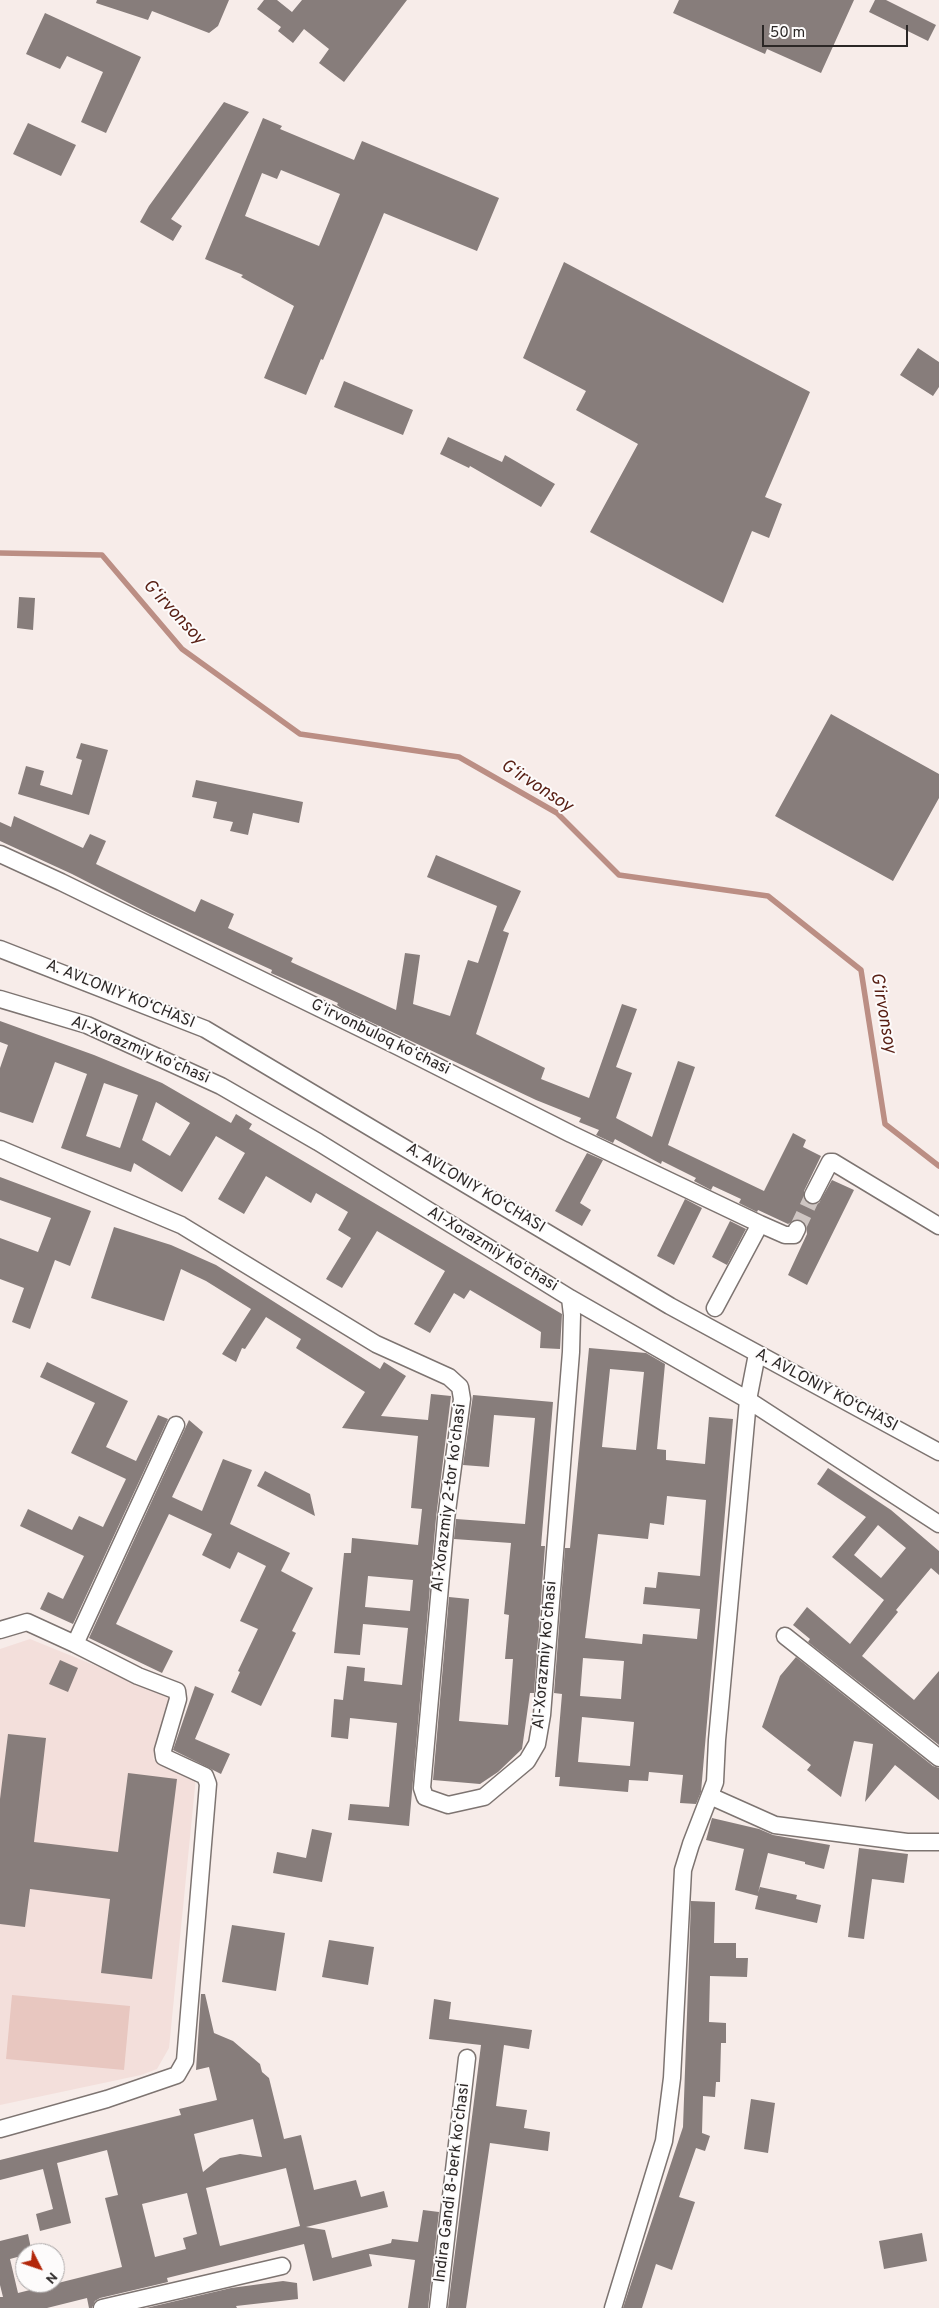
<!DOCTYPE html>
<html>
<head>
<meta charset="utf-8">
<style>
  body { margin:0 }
  #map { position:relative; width:939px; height:2308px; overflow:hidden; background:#f7ece9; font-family:Overpass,sans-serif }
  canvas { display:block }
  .north { position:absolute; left:15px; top:2243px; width:50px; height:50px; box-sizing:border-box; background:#fdfbfb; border:1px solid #a9a6a6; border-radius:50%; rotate:131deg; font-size:14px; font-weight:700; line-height:20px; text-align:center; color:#2b2726 }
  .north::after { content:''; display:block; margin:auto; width:18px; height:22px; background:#b3270a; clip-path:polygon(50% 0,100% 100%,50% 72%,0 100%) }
  .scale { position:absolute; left:762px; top:25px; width:146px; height:22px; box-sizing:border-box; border:2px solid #2b2726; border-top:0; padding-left:6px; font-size:15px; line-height:18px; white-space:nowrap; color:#2b2726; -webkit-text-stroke:4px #fdfbfb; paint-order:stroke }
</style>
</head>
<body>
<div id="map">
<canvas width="939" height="2308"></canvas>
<div class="north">N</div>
<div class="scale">50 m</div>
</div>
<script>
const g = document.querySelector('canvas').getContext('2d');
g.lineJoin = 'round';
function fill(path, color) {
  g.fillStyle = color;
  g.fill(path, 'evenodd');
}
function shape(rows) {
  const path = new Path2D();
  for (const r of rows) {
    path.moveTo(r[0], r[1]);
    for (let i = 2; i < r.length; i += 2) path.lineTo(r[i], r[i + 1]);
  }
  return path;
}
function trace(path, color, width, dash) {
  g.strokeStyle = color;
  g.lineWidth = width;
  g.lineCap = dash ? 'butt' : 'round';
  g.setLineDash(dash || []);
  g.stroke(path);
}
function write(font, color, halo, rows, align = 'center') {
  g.font = font + ' Overpass,sans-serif';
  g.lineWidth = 4;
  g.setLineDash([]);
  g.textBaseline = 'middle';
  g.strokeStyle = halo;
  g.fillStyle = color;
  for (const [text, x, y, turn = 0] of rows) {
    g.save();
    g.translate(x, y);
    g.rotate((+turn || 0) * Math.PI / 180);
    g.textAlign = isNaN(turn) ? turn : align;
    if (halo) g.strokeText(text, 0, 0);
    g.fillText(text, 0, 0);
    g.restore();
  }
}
fill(shape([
  [30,1639,170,1696,153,1759,196,1777,169,2048,157,2069,141,2075,0,2105,0,1649]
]), '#f3dfdb');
fill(shape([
  [12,1995,130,2006,124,2070,6,2059]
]), '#e8c7c0');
trace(shape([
  [0,553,102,555,182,649,300,734,459,757,557,813,619,875,768,896,861,970,885,1124,939,1166]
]), '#bb8e84', 5.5);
fill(shape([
  [97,0,229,0,218,26,209,33,152,11,148,20,96,3],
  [264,0,277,0,292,12,302,0,407,0,344,82,319,63,329,49,304,29,293,43,278,31,281,27,257,9],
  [679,0,854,0,821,73,767,49,765,54,673,13],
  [875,0,886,0,936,25,928,41,869,12],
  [45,13,141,57,106,133,81,122,103,72,67,56,60,69,26,54],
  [224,102,249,112,171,219,182,226,173,241,140,222,149,206],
  [263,118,282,126,280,129,354,160,362,141,499,198,477,251,384,213,323,360,321,359,306,395,264,378,294,306,241,277,243,275,205,259],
  [281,170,340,194,319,246,245,216,262,173,277,179],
  [28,123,76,145,61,176,13,154],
  [564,262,810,392,765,497,782,504,769,538,752,531,723,603,590,532,638,444,576,410,586,391,523,358],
  [918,348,939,362,939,387,933,396,900,375],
  [344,381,413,410,403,435,334,407],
  [448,437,502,462,505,455,555,484,541,507,470,466,469,468,440,454],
  [19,597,35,598,33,630,17,628],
  [831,714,939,774,939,798,893,881,775,816],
  [81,743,108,750,89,815,18,794,26,766,44,771,40,785,72,795,82,760,76,758],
  [196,780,303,802,299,823,253,813,248,835,230,831,233,822,213,818,217,802,192,797],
  [14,816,83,848,90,834,106,841,96,864,195,912,201,899,234,914,228,928,293,958,291,962,396,1010,405,953,420,955,413,1004,450,1016,468,960,478,963,497,906,427,877,436,855,521,891,503,931,509,933,476,1034,545,1068,541,1079,589,1098,622,1004,637,1009,616,1067,632,1073,616,1118,652,1137,678,1061,695,1067,668,1145,764,1191,793,1133,806,1140,803,1147,821,1156,804,1191,805,1201,813,1205,819,1203,832,1180,854,1190,807,1285,788,1275,807,1234,806,1224,802,1220,796,1219,788,1224,758,1210,757,1212,739,1203,741,1199,713,1186,711,1190,694,1181,696,1178,662,1161,661,1164,615,1139,613,1143,596,1135,599,1130,579,1122,581,1118,536,1100,341,1008,337,1005,338,1003,271,973,272,970,150,914,72,874,0,841,0,822,11,827],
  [0,1021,94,1055,162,1083,231,1123,236,1114,252,1124,249,1129,562,1314,560,1349,540,1348,541,1332,470,1290,464,1299,454,1293,430,1333,414,1324,445,1271,377,1231,342,1288,326,1279,351,1238,338,1230,348,1212,316,1193,311,1203,266,1176,244,1214,218,1199,245,1153,216,1136,182,1192,134,1163,131,1172,61,1148,87,1074,55,1062,33,1123,0,1112,0,1068,8,1045,0,1042],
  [104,1083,138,1095,120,1148,86,1136],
  [156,1102,190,1123,170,1156,142,1140],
  [587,1153,603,1160,580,1203,591,1210,582,1226,555,1211],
  [0,1177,91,1211,70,1266,55,1260,30,1329,12,1322,24,1288,0,1279,0,1238,38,1252,51,1218,0,1200],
  [685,1199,702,1208,674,1265,657,1256],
  [730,1221,746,1229,727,1265,712,1257],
  [114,1227,171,1245,216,1265,380,1369,384,1362,406,1376,381,1416,428,1420,431,1394,451,1396,436,1518,409,1826,348,1820,350,1804,389,1807,397,1723,350,1718,348,1739,331,1737,334,1699,343,1700,347,1666,365,1668,364,1681,402,1685,408,1628,363,1624,360,1655,334,1653,344,1553,351,1553,352,1538,418,1545,422,1509,411,1508,418,1436,342,1428,365,1392,296,1348,301,1339,266,1317,245,1349,242,1348,236,1362,222,1354,251,1309,206,1281,181,1269,164,1321,91,1298],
  [368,1576,413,1580,410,1611,365,1607],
  [589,1348,646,1353,665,1364,657,1449,666,1450,666,1460,705,1464,709,1417,733,1419,701,1792,696,1804,680,1803,683,1775,649,1772,648,1781,629,1780,628,1792,559,1786,560,1777,555,1777,562,1694,554,1693,565,1548,570,1548],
  [610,1369,644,1372,636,1450,602,1447],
  [667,1496,706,1500,700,1576,658,1572,656,1588,645,1587,643,1604,700,1609,697,1639,643,1634,642,1644,585,1638,598,1534,648,1539,650,1523,664,1525],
  [583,1658,624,1661,621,1699,580,1696],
  [582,1717,634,1722,630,1766,578,1762],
  [47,1362,128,1401,106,1447,136,1461,158,1415,168,1419,73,1624,40,1609,48,1592,63,1599,84,1556,20,1526,28,1509,72,1530,79,1516,103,1527,126,1479,71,1453,95,1403,40,1377],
  [473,1395,553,1402,541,1546,545,1546,534,1693,530,1693,522,1749,498,1772,480,1784,433,1780,449,1597,469,1599,459,1721,508,1725,513,1659,505,1659,509,1615,504,1614,511,1543,454,1539,456,1519,525,1524,535,1418,494,1415,489,1467,463,1465],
  [189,1420,203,1432,172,1497,202,1511,223,1459,252,1470,230,1524,290,1553,281,1571,313,1588,292,1631,296,1633,261,1706,231,1692,240,1672,238,1671,258,1629,240,1621,266,1566,238,1552,230,1569,202,1555,212,1534,169,1514,116,1624,173,1651,162,1673,89,1638],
  [828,1468,891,1510,939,1551,939,1575,931,1568,896,1610,898,1612,862,1656,914,1700,939,1671,939,1745,808,1642,810,1639,793,1625,807,1607,850,1644,884,1600,832,1557,866,1517,817,1484],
  [878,1525,906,1548,881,1578,854,1555],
  [265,1471,310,1494,315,1516,257,1486],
  [796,1657,933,1766,939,1768,939,1800,895,1765,865,1802,873,1744,854,1741,841,1797,807,1770,811,1765,762,1727,780,1676],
  [60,1660,78,1668,68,1692,49,1684],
  [195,1686,214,1694,195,1739,230,1754,221,1774,173,1750],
  [8,1734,46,1738,34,1842,118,1852,128,1773,177,1779,152,1979,101,1973,110,1899,30,1889,25,1927,0,1924,0,1799],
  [712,1818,759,1829,773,1835,830,1845,824,1869,805,1864,805,1862,768,1853,758,1893,760,1887,797,1895,796,1899,821,1905,817,1923,755,1909,758,1896,735,1890,744,1849,706,1840],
  [312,1829,332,1833,322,1882,273,1873,277,1852,306,1858],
  [859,1848,908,1854,904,1883,872,1879,864,1939,848,1937],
  [691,1901,715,1902,714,1943,736,1943,736,1958,748,1958,747,1977,710,1976,709,2022,726,2023,726,2043,721,2043,720,2082,716,2082,715,2097,703,2096,702,2133,710,2136,705,2151,696,2148,679,2197,695,2202,672,2270,656,2264,642,2308,623,2308,683,2127],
  [232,1925,285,1933,276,1991,222,1982],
  [329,1940,374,1947,368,1985,322,1977],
  [201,1994,205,1994,214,2033,233,2041,260,2064,262,2072,269,2078,284,2139,301,2135,314,2190,356,2180,361,2197,384,2191,388,2207,306,2227,325,2230,332,2258,391,2243,392,2239,418,2242,423,2210,439,2212,428,2308,408,2308,415,2260,369,2254,372,2266,313,2281,304,2244,167,2278,168,2282,100,2298,95,2301,92,2308,89,2308,87,2298,47,2308,0,2308,0,2297,3,2297,0,2285,0,2241,28,2234,32,2253,10,2259,18,2293,122,2267,105,2198,118,2195,107,2150,57,2163,71,2223,40,2231,36,2214,53,2209,43,2169,0,2180,0,2160,181,2115,179,2109,217,2100,209,2067,196,2070],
  [253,2119,262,2157,240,2154,220,2158,203,2172,194,2134],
  [286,2168,300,2226,220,2246,206,2188],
  [187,2193,197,2234,183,2238,186,2249,155,2257,142,2204],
  [434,1999,451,2002,449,2019,532,2030,529,2049,504,2045,496,2106,527,2110,524,2128,550,2132,548,2151,490,2143,466,2308,448,2308,481,2045,429,2039],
  [751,2099,775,2103,768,2153,744,2149],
  [922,2233,927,2261,884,2269,879,2241],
  [283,2281,297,2283,298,2299,236,2306,237,2308,146,2308,231,2288]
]), '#877d7b');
trace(shape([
  [797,1229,813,1195]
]), '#cec5c2', 16, [16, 8]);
const street = shape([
  [0,854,61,882,399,1047,571,1134,760,1224,785,1235,794,1235,797,1229],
  [0,949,205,1029,670,1306,939,1452],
  [0,999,87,1025,221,1086,318,1142,570,1298,572,1315,571,1352,542,1715,537,1744,527,1761,484,1797,448,1805,425,1797,422,1788,446,1519,462,1399,460,1387,449,1377,376,1344,181,1225,0,1149],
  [813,1195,830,1162,833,1162,939,1226],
  [570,1298,748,1400,939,1524],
  [715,1308,760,1224],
  [0,1630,27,1622,75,1644,176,1425],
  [785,1636,939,1758],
  [710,1796,775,1825,907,1842,939,1842],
  [0,2129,107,2099,177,2075,185,2061,208,1784,205,1776,164,1757,163,1750,178,1699,177,1691,138,1676,75,1644],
  [102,2308,282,2266],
  [438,2308,467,2058],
  [613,2308,664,2141,672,2078,683,1870,691,1844,715,1782,717,1740,748,1400,757,1354]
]);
trace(street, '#7d7471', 19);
trace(street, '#fff', 16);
write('16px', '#2b2726', '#fdfbfb', [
  ["A. AVLONIY KO‘CHASI",120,995,22],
  ["Gʻirvonbuloq koʻchasi",380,1038,26],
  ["Al-Xorazmiy koʻchasi",140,1051,23],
  ["A. AVLONIY KO‘CHASI",475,1189,31],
  ["Al-Xorazmiy koʻchasi",492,1250,31],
  ["A. AVLONIY KO‘CHASI",826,1391,28],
  ["Al-Xorazmiy 2-tor koʻchasi",450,1498,-83],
  ["Al-Xorazmiy koʻchasi",546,1655,-85],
  ["Indira Gandi 8-berk koʻchasi",453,2183,-83]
]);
write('italic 18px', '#592015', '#fdfbfb', [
  ["G‘irvonsoy",173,613,47],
  ["G‘irvonsoy",536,787,33],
  ["G‘irvonsoy",882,1013,80]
]);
</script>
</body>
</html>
